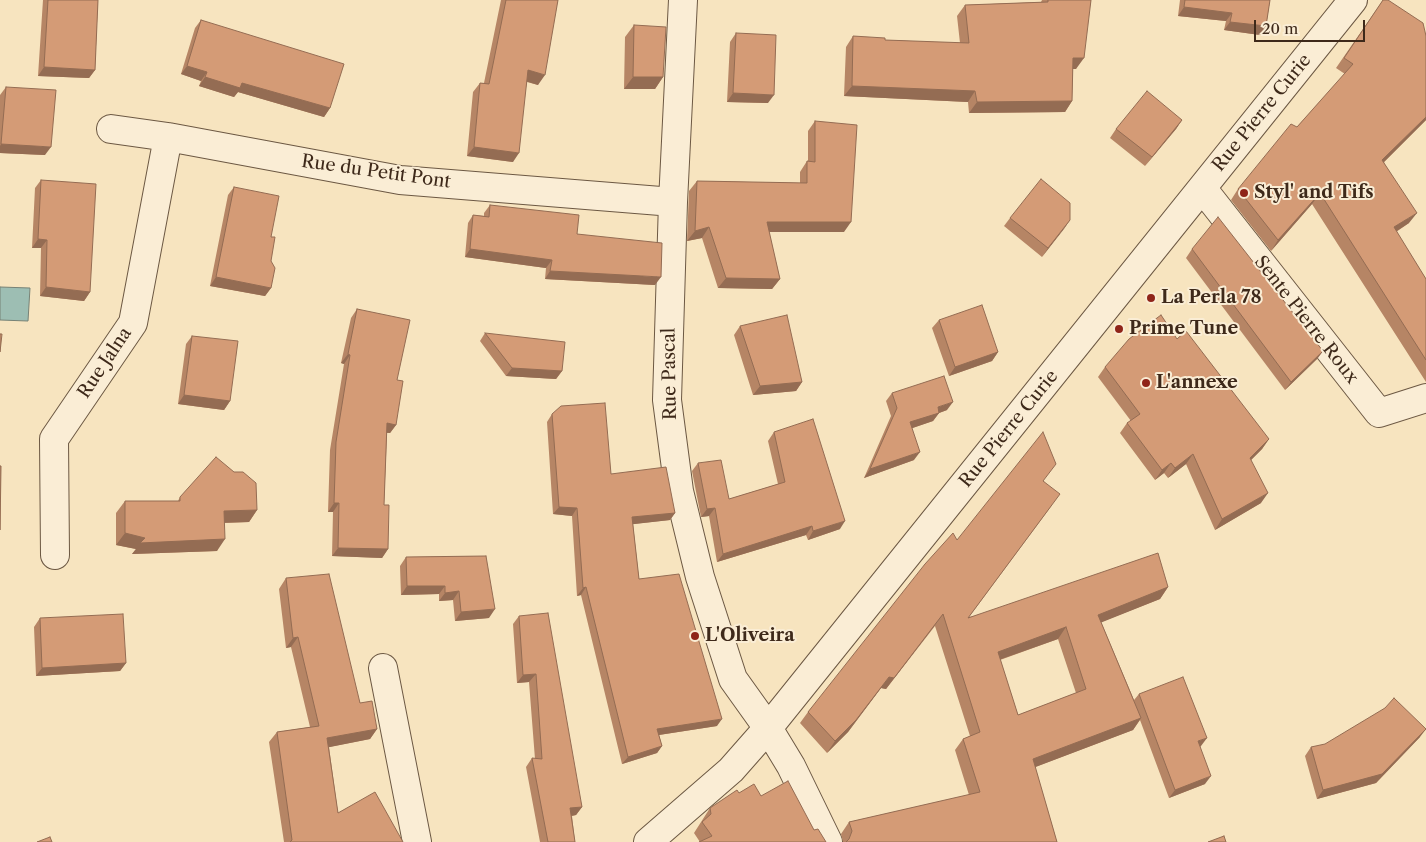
<!DOCTYPE html>
<html>
<head>
<meta charset="utf-8">
<style>
  body { margin:0 }
  #map { position:relative; width:1426px; height:842px; overflow:hidden; background:#f7e4bf; font-family:"Libre Caslon Text",serif }
  canvas { display:block }
  .scale { position:absolute; left:1254px; top:20px; width:111px; height:22px; box-sizing:border-box; border:2px solid #3e291a; border-top:0; padding-left:6px; font-size:15px; line-height:18px; white-space:nowrap; color:#3e291a; -webkit-text-stroke:4px #faedd5; paint-order:stroke }
</style>
</head>
<body>
<div id="map">
<canvas width="1426" height="842"></canvas>
<div class="scale">20 m</div>
</div>
<script>
const g = document.querySelector('canvas').getContext('2d');
g.lineJoin = 'round';
function fill(path, color) {
  g.fillStyle = color;
  g.fill(path, 'evenodd');
}
function shape(rows) {
  const path = new Path2D();
  for (const r of rows) {
    path.moveTo(r[0], r[1]);
    for (let i = 2; i < r.length; i += 2) path.lineTo(r[i], r[i + 1]);
  }
  return path;
}
function trace(path, color, width, dash) {
  g.strokeStyle = color;
  g.lineWidth = width;
  g.lineCap = dash ? 'butt' : 'round';
  g.setLineDash(dash || []);
  g.stroke(path);
}
function write(font, color, halo, rows, align = 'center') {
  g.font = font + ' "Libre Caslon Text",serif';
  g.lineWidth = 4;
  g.setLineDash([]);
  g.textBaseline = 'middle';
  g.strokeStyle = halo;
  g.fillStyle = color;
  for (const [text, x, y, turn = 0] of rows) {
    g.save();
    g.translate(x, y);
    g.rotate((+turn || 0) * Math.PI / 180);
    g.textAlign = isNaN(turn) ? turn : align;
    if (halo) g.strokeText(text, 0, 0);
    g.fillText(text, 0, 0);
    g.restore();
  }
}
const water = shape([
  [0,287,30,288,28,321,0,320,0,287]
]);
fill(water, '#9dbeb3');
trace(water, '#778276', 1);
const minor = shape([
  [683,0,673,202,667,400,679,491,700,577,733,679,768,728,791,766,828,842],
  [111,129,168,137,400,180,673,202],
  [1202,188,1379,413,1426,398],
  [55,555,54,439,133,323,168,137],
  [383,668,417,842],
  [648,842,731,770,768,728,1353,0]
]);
trace(minor, '#6c5843', 30);
trace(minor, '#faedd5', 28);
fill(shape([
  [43,0,98,0,95,70,89,78,38,76],
  [501,0,558,0,538,85,527,82,513,162,467,156,473,92,480,83,484,83],
  [1042,0,1091,0,1076,69,1073,69,1072,101,1065,112,969,113,968,102,844,96,846,47,853,36,885,40,960,43,957,16,965,5,1041,2],
  [1180,0,1270,0,1266,26,1260,35,1224,30,1226,21,1178,16],
  [1383,0,1426,36,1426,120,1384,162,1409,223,1396,232,1426,279,1426,382,1312,204,1271,251,1231,200,1238,189,1297,127,1345,74,1336,68],
  [201,20,330,108,324,117,238,92,234,97,199,86,201,81,181,74,195,28],
  [634,25,663,77,655,89,624,89,625,37],
  [736,33,768,103,727,102,730,42],
  [6,87,45,155,0,153,0,95],
  [1182,120,1176,129,1145,166,1110,138,1116,129],
  [815,121,844,232,769,232,780,279,772,289,718,288,702,238,687,241,689,191,697,181,800,183,800,172,807,161,808,161,808,131],
  [41,180,90,292,84,301,40,296,41,248,32,248,35,188],
  [234,187,271,237,271,288,265,296,210,286,228,195],
  [490,205,577,234,655,285,545,279,546,268,465,257,468,223,473,215,484,216,484,213],
  [1010,218,1070,220,1042,257,1004,226],
  [1192,249,1323,351,1317,359,1285,390,1186,258],
  [357,309,397,380,396,425,390,433,387,433,384,505,388,549,382,558,332,556,333,512,328,512,330,450,344,364,341,363,351,318],
  [939,320,998,352,992,361,949,376,932,328],
  [740,326,802,382,796,391,753,395,734,335],
  [485,333,562,371,556,379,506,376,480,341],
  [192,336,230,401,224,410,178,404,186,344],
  [1177,339,1269,439,1262,449,1251,460,1261,503,1215,530,1186,464,1168,478,1164,473,1155,480,1120,433,1127,423,1131,421,1098,377,1105,367],
  [892,393,947,410,939,413,933,421,912,428,914,460,864,478,891,416,886,401],
  [552,414,611,474,675,513,670,520,633,524,639,579,717,726,659,735,662,746,657,753,622,764,581,595,577,596,572,516,553,514,547,422],
  [774,432,840,529,808,540,806,535,717,562,709,516,701,517,692,471,698,463,729,499,778,484,768,441],
  [1044,481,1052,505,969,617,1168,587,1160,599,1101,622,1134,700,1139,694,1201,746,1200,747,1205,784,1169,798,1140,720,1133,730,1035,767,1057,842,843,842,841,834,849,822,969,795,955,750,963,739,970,736,935,626,886,689,881,688,848,732,827,753,800,723,808,712,957,540],
  [1058,639,1076,693,1018,715,1000,660],
  [180,497,257,510,249,522,224,523,217,551,132,554,136,549,116,545,116,513,125,501,178,501],
  [486,556,489,618,455,621,453,600,439,601,439,594,401,595,400,566,406,557],
  [286,578,360,703,377,729,370,739,329,747,338,813,403,842,284,842,269,742,277,732,310,727,291,647,286,648,279,589],
  [519,616,582,807,576,815,572,816,575,842,540,842,526,767,532,758,535,759,529,682,517,683,513,624],
  [40,618,126,663,120,671,36,676,34,627],
  [1420,737,1376,783,1317,799,1305,756,1311,747],
  [739,793,761,796,814,830,826,842,700,842,694,833,710,808]
]), '#b68565');
fill(shape([
  [1184,7,1232,13,1226,21,1178,16],
  [1230,22,1266,26,1260,35,1224,30],
  [1073,58,1084,58,1076,69,1065,69],
  [187,66,207,72,201,81,181,74],
  [44,67,95,70,89,78,38,76],
  [528,70,545,75,538,85,522,80],
  [205,77,242,83,330,108,324,117,238,92,234,97,199,86],
  [633,77,663,77,655,89,624,89],
  [852,86,975,91,968,102,844,96],
  [733,93,774,95,768,103,727,102],
  [1072,101,1065,112,969,113,977,102],
  [1426,117,1426,120,1375,171,1382,160],
  [1182,120,1176,129,1145,166,1152,157],
  [1,144,51,147,45,155,0,153,0,146],
  [474,147,519,153,513,162,467,156],
  [1320,193,1312,204,1271,251,1278,240],
  [1417,213,1409,223,1386,238,1394,227],
  [1070,220,1064,229,1042,257,1048,248],
  [767,222,851,222,844,232,760,232],
  [709,227,702,238,687,241,695,231],
  [38,239,47,240,41,248,32,248],
  [470,249,552,260,546,268,465,257],
  [550,271,661,277,655,285,545,279],
  [216,277,271,288,265,296,210,286],
  [726,278,780,279,772,289,718,288],
  [46,287,90,292,84,301,40,296],
  [1323,351,1317,359,1285,390,1291,382],
  [998,352,992,361,949,376,955,367],
  [348,354,350,355,344,364,341,363],
  [512,368,562,371,556,379,506,376],
  [802,382,796,391,753,395,760,386],
  [184,395,230,401,224,410,178,404],
  [953,402,947,410,939,413,933,421,904,431,910,422,938,407],
  [387,423,396,425,390,433,381,432],
  [1269,439,1262,449,1243,468,1250,458],
  [920,452,914,460,864,478,870,469],
  [1193,454,1186,464,1168,478,1175,468],
  [1171,463,1164,473,1155,480,1162,470],
  [1268,493,1261,503,1215,530,1222,519],
  [334,503,339,503,333,512,328,512],
  [559,507,577,508,572,516,553,514],
  [715,508,709,516,701,517,707,509],
  [257,510,249,522,216,523,224,511],
  [675,513,670,520,626,525,632,517],
  [845,521,840,529,808,540,813,531],
  [812,526,806,535,717,562,723,554],
  [125,533,145,538,225,539,217,551,132,554,136,549,116,545],
  [338,548,388,549,382,558,332,556],
  [407,586,445,586,439,594,401,595],
  [586,587,581,595,577,596,583,588],
  [1168,587,1160,599,1090,627,1098,615],
  [459,591,453,600,439,601,445,593],
  [495,609,489,618,455,621,461,612],
  [943,614,886,689,881,688,848,732,827,753,835,741],
  [1066,627,1058,639,990,663,998,652],
  [298,637,291,647,286,648,293,638],
  [126,663,120,671,36,676,42,668],
  [536,674,529,682,517,683,523,675],
  [1141,718,1133,730,1025,771,1033,759],
  [722,719,717,726,652,736,657,729],
  [377,729,370,739,320,749,327,738],
  [1426,729,1420,737,1376,783,1317,799,1323,790],
  [1207,738,1201,746,1192,750,1198,741],
  [662,746,657,753,622,764,628,757],
  [1211,776,1205,784,1169,798,1175,790],
  [582,807,576,815,564,817,570,808]
]), '#946c53');
const building = shape([
  [48,0,98,0,95,70,44,67,48,0],
  [506,0,558,0,545,75,528,70,519,153,474,147,480,83,489,84,506,0],
  [1048,0,1091,0,1084,58,1073,58,1072,101,977,102,975,91,852,86,853,36,885,38,885,40,969,43,965,5,1048,2,1048,0],
  [1185,0,1270,0,1266,26,1230,22,1232,13,1184,7,1185,0],
  [1383,0,1388,0,1423,23,1426,36,1426,117,1382,160,1417,213,1394,227,1426,279,1426,360,1320,193,1278,240,1238,189,1291,124,1297,127,1353,64,1344,58,1383,0],
  [201,20,344,64,330,108,242,83,240,88,205,77,207,72,187,66,201,20],
  [634,25,666,27,663,77,633,77,634,25],
  [736,33,776,35,774,95,733,93,736,33],
  [6,87,56,90,51,147,1,144,6,87],
  [1147,91,1182,120,1152,157,1116,129,1147,91],
  [815,121,857,125,851,222,767,222,780,279,726,278,709,227,695,231,697,181,807,183,807,161,815,162,815,121],
  [1041,179,1070,203,1070,220,1048,248,1010,218,1041,179],
  [41,180,96,184,90,292,46,287,47,240,38,239,41,180],
  [234,187,279,196,271,237,275,237,271,261,275,268,271,288,216,277,234,187],
  [490,205,579,215,577,234,662,243,661,277,550,271,552,260,470,249,473,215,489,217,490,205],
  [1218,217,1323,351,1291,382,1192,249,1218,217],
  [982,305,998,352,955,367,939,320,982,305],
  [357,309,410,320,397,380,403,381,396,425,387,423,384,505,389,505,388,549,338,548,339,503,334,503,336,442,350,355,348,354,357,309],
  [787,315,802,382,760,386,740,326,787,315],
  [1161,315,1177,339,1186,331,1269,439,1250,458,1268,493,1222,519,1193,454,1175,468,1171,463,1162,470,1127,423,1140,414,1105,367,1129,339,1161,315],
  [485,333,565,342,562,371,512,368,485,333],
  [0,334,2,334,0,352,0,334],
  [192,336,238,341,230,401,184,395,192,336],
  [944,376,953,402,938,407,939,413,910,422,920,452,870,469,897,408,892,393,944,376],
  [605,403,611,474,666,467,675,513,632,517,639,579,679,574,722,719,657,729,662,746,628,757,586,587,583,588,577,508,559,507,552,414,561,406,605,403],
  [813,419,845,521,813,531,812,526,723,554,715,508,707,509,698,463,721,460,729,499,785,482,774,432,813,419],
  [1043,432,1056,464,1043,481,1060,494,968,618,1158,553,1168,587,1098,615,1141,718,1033,759,1057,842,846,842,849,839,852,831,849,822,980,792,963,739,980,732,943,614,894,678,889,677,856,720,835,741,808,712,925,564,953,533,957,540,1043,432],
  [1066,627,1086,689,1018,715,998,652,1066,627],
  [216,457,234,472,243,472,256,483,257,510,224,511,225,539,140,543,145,538,125,533,125,501,180,501,180,497,216,457],
  [0,466,1,466,0,530,0,466],
  [486,556,495,609,461,612,459,591,445,593,445,586,407,586,406,557,486,556],
  [329,574,360,703,372,701,377,729,327,738,338,813,375,792,403,842,290,842,292,840,277,732,319,726,298,637,293,638,286,578,329,574],
  [548,613,582,807,570,808,575,842,548,842,532,758,542,759,536,674,523,675,519,616,548,613],
  [123,614,126,663,42,668,40,618,123,614],
  [1183,677,1207,738,1198,741,1211,776,1175,790,1139,694,1183,677],
  [1394,698,1426,729,1382,774,1323,790,1311,747,1325,744,1385,708,1394,698],
  [788,781,814,830,818,829,826,842,699,842,712,836,702,822,711,814,710,808,737,790,739,793,754,784,761,796,788,781],
  [1224,836,1226,842,1208,842,1224,836],
  [50,837,52,842,37,842,50,837]
]);
fill(building, '#d49b76');
trace(building, '#946c53', 1);
for (const [x, y, r, color] of [
  [1244,193,5,"#8f2418"],
  [1151,298,5,"#8f2418"],
  [1119,329,5,"#8f2418"],
  [1146,383,5,"#8f2418"],
  [695,636,5,"#8f2418"]
]) {
  const dot = new Path2D();
  dot.arc(x, y, r, 0, 2 * Math.PI);
  g.fillStyle = color;
  g.fill(dot);
  trace(dot, '#faedd5', 2);
}
write('18px', '#3e291a', '#faedd5', [
  ["Rue Pierre Curie",1262,113,-51],
  ["Rue du Petit Pont",376,172,8],
  ["Sente Pierre Roux",1306,320,52],
  ["Rue Jalna",105,363,-56],
  ["Rue Pascal",670,374,-91],
  ["Rue Pierre Curie",1009,429,-51]
]);
write('bold 18px', '#3e291a', '#faedd5', [
  ["Styl' and Tifs",1254,193],
  ["La Perla 78",1161,298],
  ["Prime Tune",1129,329],
  ["L'annexe",1156,383],
  ["L'Oliveira",705,636]
], 'left');
</script>
</body>
</html>
